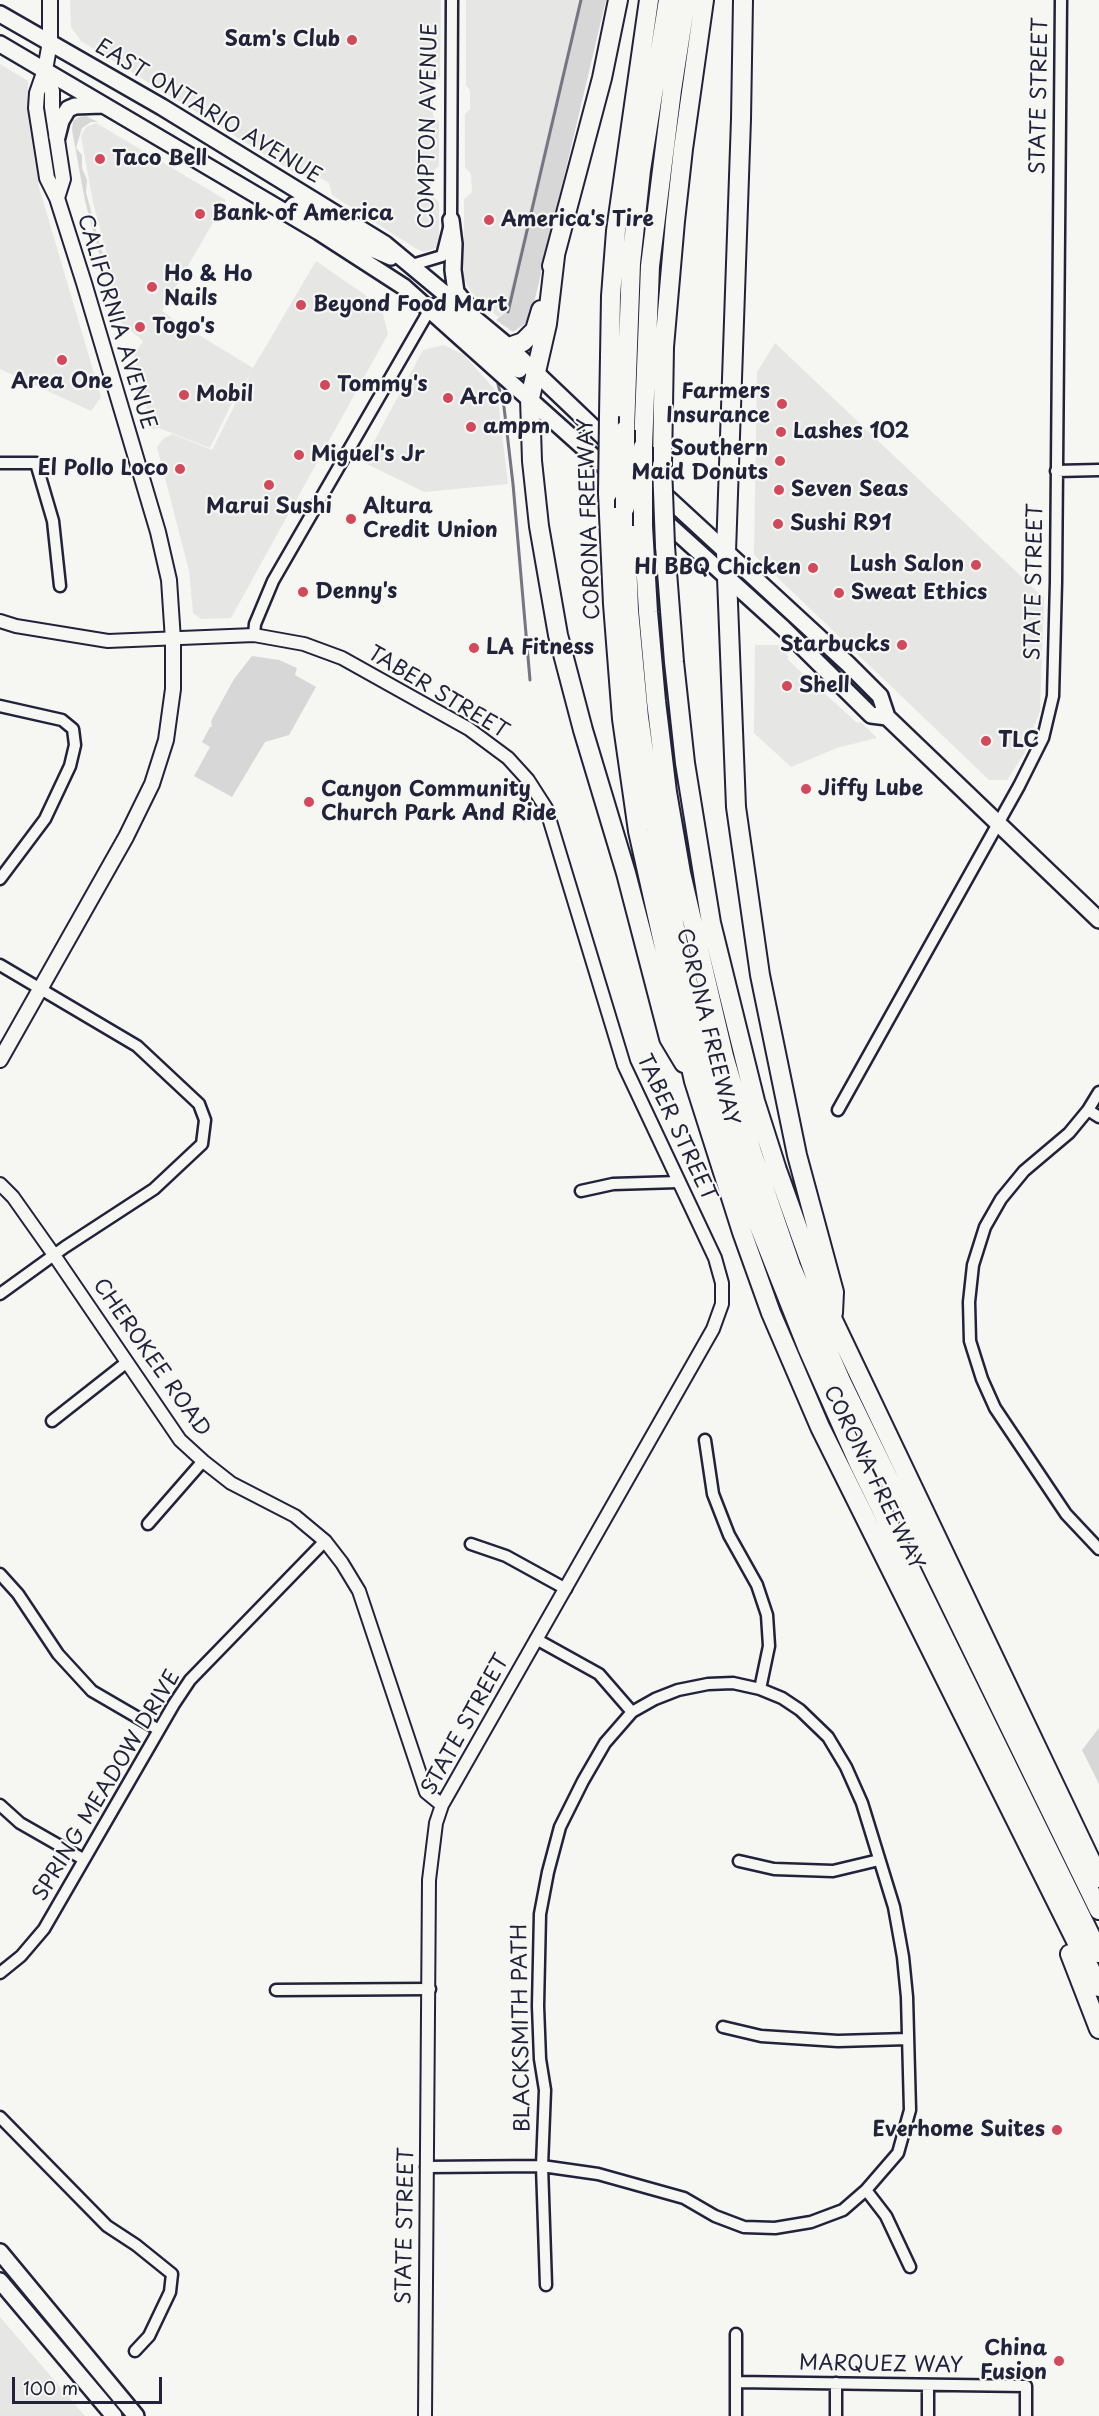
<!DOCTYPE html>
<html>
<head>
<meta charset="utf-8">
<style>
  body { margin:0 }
  #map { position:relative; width:1099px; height:2416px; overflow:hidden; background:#f6f6f2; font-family:"Playpen Sans",sans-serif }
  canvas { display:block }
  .scale { position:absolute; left:12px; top:2377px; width:150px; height:27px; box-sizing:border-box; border:3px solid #22223b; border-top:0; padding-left:8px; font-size:18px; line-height:21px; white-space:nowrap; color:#22223b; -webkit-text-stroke:4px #f6f6f2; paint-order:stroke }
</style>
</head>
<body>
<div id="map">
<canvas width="1099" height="2416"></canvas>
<div class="scale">100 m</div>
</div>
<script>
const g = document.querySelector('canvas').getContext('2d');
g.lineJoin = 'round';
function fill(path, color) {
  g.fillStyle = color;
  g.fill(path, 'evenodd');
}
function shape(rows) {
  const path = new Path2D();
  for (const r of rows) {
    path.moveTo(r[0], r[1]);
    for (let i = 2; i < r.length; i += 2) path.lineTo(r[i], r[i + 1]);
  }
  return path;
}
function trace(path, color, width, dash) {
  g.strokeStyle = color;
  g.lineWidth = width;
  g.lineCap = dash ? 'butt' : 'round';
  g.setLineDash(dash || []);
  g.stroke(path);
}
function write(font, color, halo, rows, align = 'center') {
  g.font = font + ' "Playpen Sans",sans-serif';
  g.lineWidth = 4.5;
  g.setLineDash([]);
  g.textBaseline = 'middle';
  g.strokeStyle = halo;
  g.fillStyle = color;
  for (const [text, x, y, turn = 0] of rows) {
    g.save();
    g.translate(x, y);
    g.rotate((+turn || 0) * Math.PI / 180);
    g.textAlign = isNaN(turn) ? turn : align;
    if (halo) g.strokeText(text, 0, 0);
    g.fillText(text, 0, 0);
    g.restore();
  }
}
fill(shape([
  [70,0,441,0,440,76,433,85,433,116,439,121,439,166,431,173,432,196,439,202,439,242,436,248,424,252,415,248,332,195,329,183,312,173,300,176,81,41,71,27],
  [466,0,579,0,505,313,498,317,471,292,464,279,464,199,472,192,471,174,465,167,465,114,470,109,470,90,466,85],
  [0,64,28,81,29,124,39,187,101,397,91,411,0,369],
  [96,123,226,200,162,311,176,321,253,368,316,261,381,306,388,334,231,618,201,619,193,613,189,571,157,447,163,439,172,434,212,450,252,371,231,405,210,448,159,428,152,429,134,356,143,341,117,319,109,263,93,202,81,136,86,127],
  [775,343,1044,598,1040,710,1024,754,1007,780,989,780,754,555,757,372],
  [444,345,464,355,497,392,508,484,424,492,363,462,423,350],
  [755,645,778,645,788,656,788,660,857,723,861,722,877,738,837,748,791,767,754,733],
  [0,2317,85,2416,0,2416]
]), '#e6e6e4');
fill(shape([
  [579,0,606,0,530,320,513,332,496,320,505,313],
  [86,116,98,122,91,122,82,128,76,148,82,155,82,168,87,180,86,192,101,249,106,259,104,265,102,264,85,201,72,130,73,121,79,117],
  [252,656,279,660,297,668,295,675,316,687,289,735,265,742,232,797,194,776,210,747,202,742,210,727,212,727,211,721,234,679],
  [1099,1728,1099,1784,1082,1750]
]), '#d7d7d7');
trace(shape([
  [508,312,581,0],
  [498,384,504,407,513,484,530,680]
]), '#757583', 3);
const minor = shape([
  [412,265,442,256,451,220,452,0],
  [0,463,36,463,53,521,60,586],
  [1056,471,1099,470],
  [254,635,255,624,273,581,430,309],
  [0,706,62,720,73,729,75,745,70,766,45,819,0,879],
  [0,965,137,1046,199,1104,205,1120,202,1144,154,1189,65,1247,0,1294],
  [1099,1092,1088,1110,1069,1133,1024,1171,1001,1199,985,1227,973,1265,969,1302,970,1341,982,1379,995,1408,1066,1514,1099,1549],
  [838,1110,1019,786,1043,738,1053,696,1056,582,1061,0],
  [1088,1110,1099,1117],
  [581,1191,613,1184,678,1182],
  [52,1421,127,1362],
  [705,1440,713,1494,729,1535,757,1585,767,1615,769,1646,760,1689],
  [148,1524,203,1461],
  [471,1544,506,1556,566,1589],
  [0,1574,18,1594,58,1654,92,1691,159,1730],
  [536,1639,599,1674,632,1712],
  [0,1805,20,1823,83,1859],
  [739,1861,774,1869,833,1871,879,1860],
  [0,1973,21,1956,44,1929,174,1704,190,1680,325,1541],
  [276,1990,430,1989],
  [723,2027,761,2036,838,2041,908,2039],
  [0,2117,107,2226,136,2245,172,2274,170,2292,149,2336,135,2351],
  [426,2167,542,2166,598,2174,684,2198,715,2216,744,2227,775,2228,811,2222,843,2210,866,2190,898,2153,910,2110,907,1997,903,1957,894,1907,862,1803,846,1767,828,1737,800,1710,782,1698,760,1689,733,1683,708,1684,678,1690,655,1699,632,1712,605,1743,583,1781,560,1827,548,1872,540,1914,538,2006,540,2059,545,2090,542,2166,546,2285],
  [866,2190,886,2216,910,2267],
  [736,2334,736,2416],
  [736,2382,1026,2386,1026,2416],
  [836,2416,836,2383],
  [928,2416,928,2386]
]);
const tertiary = shape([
  [0,621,16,626,108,641,254,635,304,644,342,658,469,729,508,758,528,780,546,808,624,1065,715,1258,722,1283,722,1304,713,1329,442,1805,436,1823,429,1880,425,2416],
  [0,1184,13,1197,54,1255,180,1440,203,1461,231,1483,295,1516,325,1541,342,1563,359,1591,426,1792,442,1805]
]);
const secondary = shape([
  [45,70,52,91,52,107,63,179,57,198],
  [0,1060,126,837,152,784,166,740,173,689,173,640,169,580,158,532,84,283,57,198,47,178,36,108,37,93,45,70,50,42,50,0]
]);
const primary = shape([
  [0,14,162,107,385,244,509,347,615,448],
  [0,44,319,232,404,287,613,474],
  [57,137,61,121,68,109,75,106,102,105],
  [287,213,294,205,301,205,370,248,391,257],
  [451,220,454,244,453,270,456,292,466,304],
  [430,309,439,305,447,306,519,370],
  [658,489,848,664,880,696,887,717,1099,920],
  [637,496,783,628,871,715,887,717],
  [0,2252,136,2416],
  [0,2281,114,2416]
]);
const motorway = shape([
  [743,0,741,119,726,552,736,807,760,975,797,1155,834,1292,833,1313],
  [555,256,547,324,530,398,532,461,539,526,558,635,583,730,626,873,669,1038,684,1063],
  [552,266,602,78,618,0],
  [509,347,523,342,535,330,541,310],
  [609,416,611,296,616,231,649,0],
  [625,430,631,263,641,170,668,0],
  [643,447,650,266,672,90,686,0],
  [662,465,664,347,675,221,683,149,704,0],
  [608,493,613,604,622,719,638,831,694,1081,742,1232,771,1313,820,1427,1099,1987],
  [625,508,629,610,639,717,652,808,678,943,714,1087,757,1221,807,1347,859,1464,1099,1953],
  [643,526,648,612,656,701,667,792,681,873,724,1056,753,1155,791,1266,842,1383,1099,1910],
  [665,546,674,662,685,763,711,923,755,1101,777,1170,820,1290,832,1318,1099,1878],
  [1070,1954,1099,2029]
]);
trace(minor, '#22223b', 15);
trace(tertiary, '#22223b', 16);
trace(secondary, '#22223b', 18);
trace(primary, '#22223b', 20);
trace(motorway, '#22223b', 22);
trace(minor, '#f6f6f2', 10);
trace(tertiary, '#f6f6f2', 12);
trace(secondary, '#f6f6f2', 14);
trace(primary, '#f6f6f2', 15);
trace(motorway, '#f6f6f2', 18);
const motorwayBridge = shape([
  [643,447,643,526],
  [662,465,665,546],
  [608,493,609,416],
  [625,508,625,430]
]);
trace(motorwayBridge, '#22223b', 22, []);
trace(motorwayBridge, '#f6f6f2', 18);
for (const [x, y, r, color] of [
  [352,40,6,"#d1495b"],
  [100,159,6,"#d1495b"],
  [200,214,6,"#d1495b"],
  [489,220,6,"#d1495b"],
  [152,287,6,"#d1495b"],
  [301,305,6,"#d1495b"],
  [140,327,6,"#d1495b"],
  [62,360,6,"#d1495b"],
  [325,385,6,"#d1495b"],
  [184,395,6,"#d1495b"],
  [448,398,6,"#d1495b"],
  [782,404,6,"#d1495b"],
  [471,427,6,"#d1495b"],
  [781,432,6,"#d1495b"],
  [299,455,6,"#d1495b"],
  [780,461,6,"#d1495b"],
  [180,469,6,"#d1495b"],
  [269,485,6,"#d1495b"],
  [779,490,6,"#d1495b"],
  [351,519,6,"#d1495b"],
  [778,524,6,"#d1495b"],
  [976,565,6,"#d1495b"],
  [813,568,6,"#d1495b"],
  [303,592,6,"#d1495b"],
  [839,593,6,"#d1495b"],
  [902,645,6,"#d1495b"],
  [474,648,6,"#d1495b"],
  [787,686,6,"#d1495b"],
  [986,741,6,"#d1495b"],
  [806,789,6,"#d1495b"],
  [309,802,6,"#d1495b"],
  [1057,2130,6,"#d1495b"],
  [1059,2361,6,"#d1495b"]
]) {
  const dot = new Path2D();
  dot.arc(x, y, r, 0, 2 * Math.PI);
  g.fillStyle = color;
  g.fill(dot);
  trace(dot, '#f6f6f2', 2);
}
write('bold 21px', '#22223b', '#f6f6f2', [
  ["Sam's Club",340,40,"right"],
  ["Taco Bell",112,159],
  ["Bank of America",212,214],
  ["America's Tire",501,220],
  ["Ho & Ho",164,275],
  ["Nails",164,299],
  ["Beyond Food Mart",313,305],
  ["Togo's",152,327],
  ["Area One",62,382,"center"],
  ["Tommy's",337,385],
  ["Farmers",770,392,"right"],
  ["Insurance",770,416,"right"],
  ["Mobil",196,395],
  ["Arco",460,398],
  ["ampm",483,427],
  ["Lashes 102",793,432],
  ["Southern",768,449,"right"],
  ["Maid Donuts",768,473,"right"],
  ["Miguel's Jr",311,455],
  ["El Pollo Loco",168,469,"right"],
  ["Seven Seas",791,490],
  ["Marui Sushi",269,507,"center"],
  ["Altura",363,507],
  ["Credit Union",363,531],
  ["Sushi R91",790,524],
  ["Lush Salon",964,565,"right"],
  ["HI BBQ Chicken",801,568,"right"],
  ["Denny's",315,592],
  ["Sweat Ethics",851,593],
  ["Starbucks",890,645,"right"],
  ["LA Fitness",486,648],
  ["Shell",799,686],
  ["TLC",998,741],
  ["Jiffy Lube",818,789],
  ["Canyon Community",321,790],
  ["Church Park And Ride",321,814],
  ["Everhome Suites",1045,2130,"right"],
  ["China",1047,2349,"right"],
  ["Fusion",1047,2373,"right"]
], 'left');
write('21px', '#22223b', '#f6f6f2', [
  ["STATE STREET",1040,96,-89],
  ["EAST ONTARIO AVENUE",208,112,31],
  ["COMPTON AVENUE",429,126,-89],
  ["CALIFORNIA AVENUE",116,322,73],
  ["CORONA FREEWAY",590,519,-92],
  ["STATE STREET",1035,582,-89],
  ["TABER STREET",438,693,31],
  ["CORONA FREEWAY",707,1027,76],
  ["TABER STREET",676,1128,65],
  ["CHEROKEE ROAD",151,1358,55],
  ["CORONA FREEWAY",873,1478,64],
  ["STATE STREET",466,1725,-61],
  ["SPRING MEADOW DRIVE",107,1786,-59],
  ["BLACKSMITH PATH",522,2028,-91],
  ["STATE STREET",406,2226,-89],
  ["MARQUEZ WAY",881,2365,1]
]);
</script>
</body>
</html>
